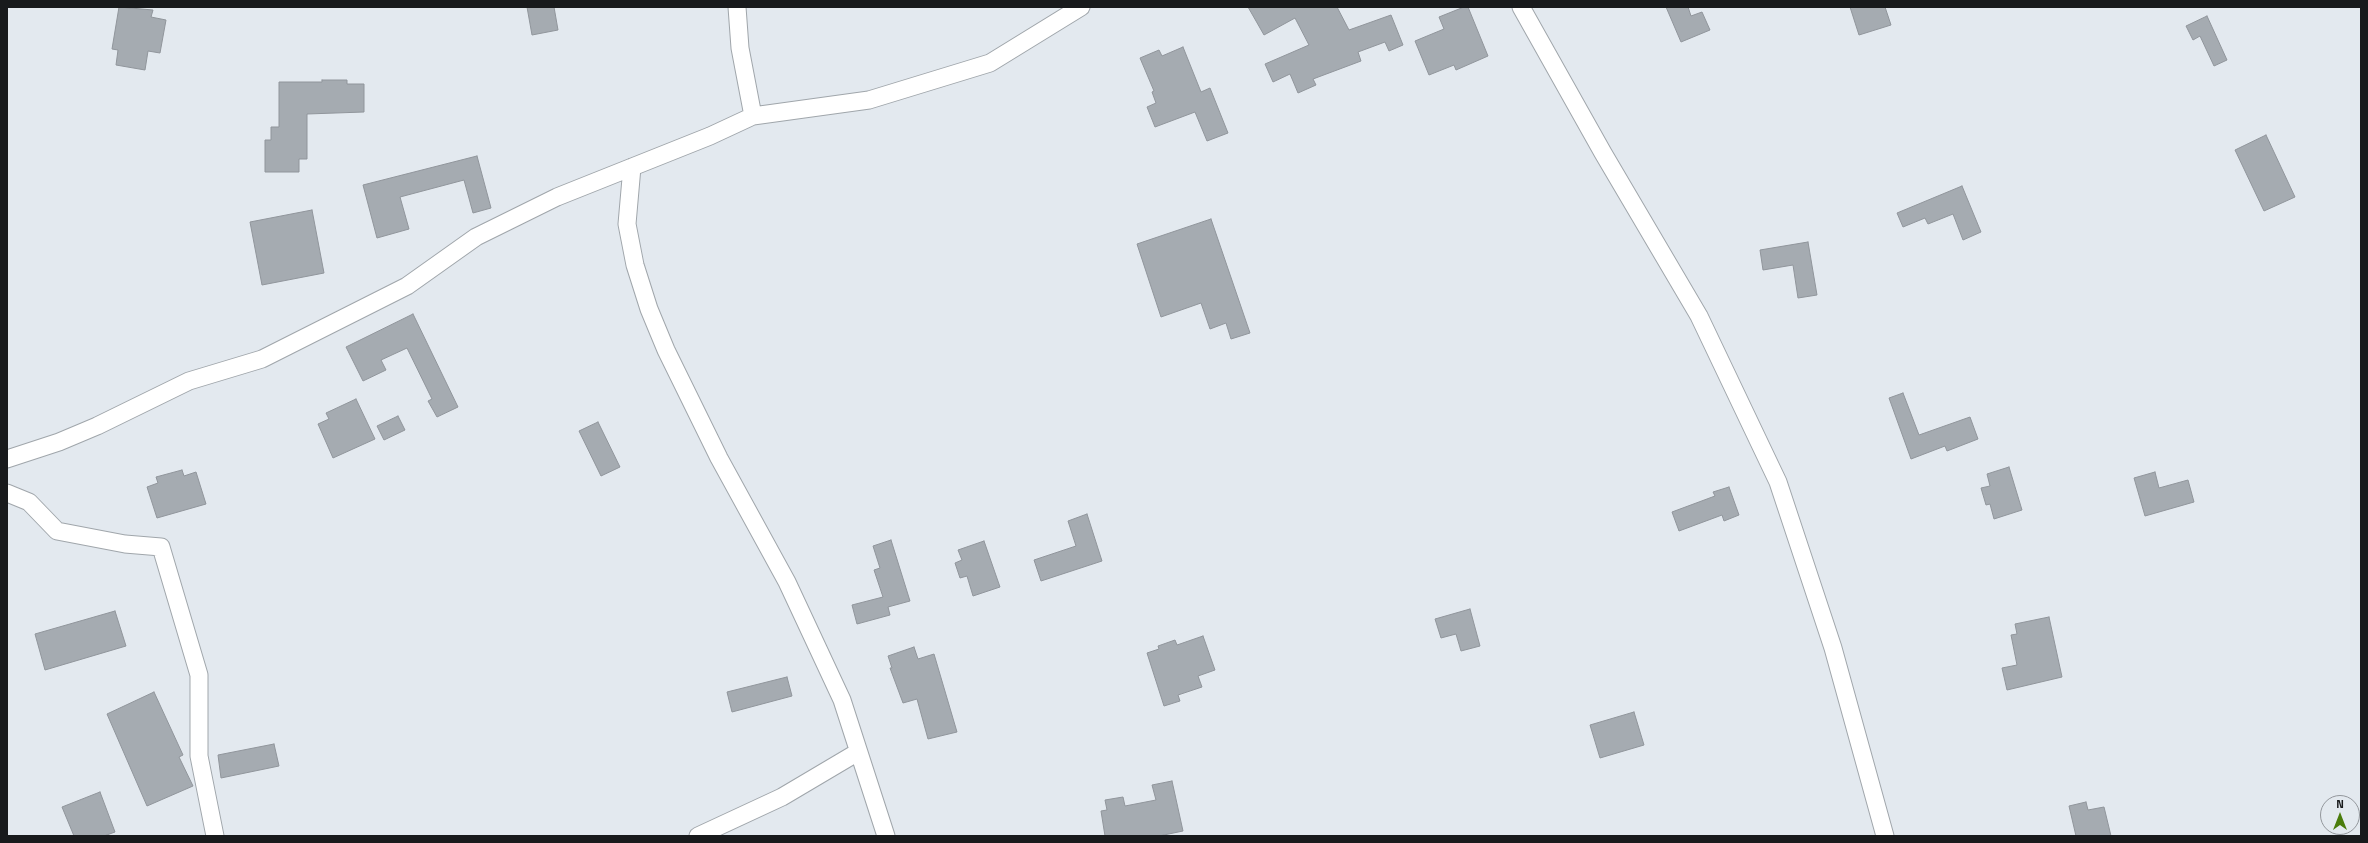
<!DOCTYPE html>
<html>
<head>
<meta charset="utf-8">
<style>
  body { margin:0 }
  #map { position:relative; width:2368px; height:843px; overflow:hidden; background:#e3e9ef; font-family:"Titillium Web",sans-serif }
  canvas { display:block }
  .frame { position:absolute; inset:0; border:8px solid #181a1c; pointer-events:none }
  .north { position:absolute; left:2320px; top:795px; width:40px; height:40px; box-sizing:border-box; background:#e3e9ef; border:1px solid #92969b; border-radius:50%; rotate:0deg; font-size:11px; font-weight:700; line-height:16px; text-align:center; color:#181a1c }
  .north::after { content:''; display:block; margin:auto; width:14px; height:18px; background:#4a7c0c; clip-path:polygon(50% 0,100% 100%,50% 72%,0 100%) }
</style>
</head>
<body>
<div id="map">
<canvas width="2368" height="843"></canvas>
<div class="frame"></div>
<div class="north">N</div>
</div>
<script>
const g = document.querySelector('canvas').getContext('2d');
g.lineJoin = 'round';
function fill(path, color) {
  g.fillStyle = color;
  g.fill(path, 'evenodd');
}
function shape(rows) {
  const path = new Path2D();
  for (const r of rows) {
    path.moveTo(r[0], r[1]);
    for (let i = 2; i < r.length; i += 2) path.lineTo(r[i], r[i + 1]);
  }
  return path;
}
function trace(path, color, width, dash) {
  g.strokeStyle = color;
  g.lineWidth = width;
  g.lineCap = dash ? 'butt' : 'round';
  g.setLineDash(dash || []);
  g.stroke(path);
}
const building = shape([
  [119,7,153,10,151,17,166,20,160,53,148,51,145,70,116,65,118,50,112,49,119,7],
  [527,7,554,7,558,30,532,35,527,7],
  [1248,7,1337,7,1349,30,1391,15,1403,45,1389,51,1385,42,1358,52,1361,61,1313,79,1316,85,1298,93,1290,74,1273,82,1265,64,1309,45,1295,18,1264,35,1248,7],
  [1464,7,1468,7,1488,56,1456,70,1454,65,1429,75,1415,41,1444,29,1439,17,1464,7],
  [1666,7,1688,7,1691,16,1702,12,1710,30,1681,42,1666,7],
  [1850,7,1885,7,1891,25,1859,35,1850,7],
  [2207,16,2227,60,2214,66,2200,36,2193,40,2186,26,2207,16],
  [1183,47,1201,92,1210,88,1228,133,1207,141,1195,112,1155,127,1147,107,1156,103,1152,92,1154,91,1140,58,1159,50,1162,56,1183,47],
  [322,80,347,80,347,84,364,84,364,112,307,114,307,159,299,159,299,172,265,172,265,140,271,140,271,127,279,127,279,82,322,82,322,80],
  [2266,135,2295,197,2264,211,2235,150,2266,135],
  [477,156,491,208,473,213,464,180,400,197,409,229,377,238,363,185,477,156],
  [1962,186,1981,232,1963,240,1953,214,1928,224,1925,218,1903,227,1897,213,1962,186],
  [312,210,324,273,262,285,250,222,312,210],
  [1211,219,1250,333,1231,339,1226,323,1210,329,1201,303,1161,317,1137,244,1211,219],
  [1808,242,1817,295,1798,298,1793,265,1763,270,1760,250,1808,242],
  [413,314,458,407,437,417,428,401,432,399,407,348,381,360,386,370,363,381,346,347,413,314],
  [1903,393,1919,435,1970,417,1978,439,1947,451,1945,446,1911,459,1889,398,1903,393],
  [356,399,375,439,333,458,318,424,329,419,326,413,356,399],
  [398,416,405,430,384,440,377,426,398,416],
  [598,422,620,467,601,476,579,431,598,422],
  [2009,467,2022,510,1994,519,1990,504,1986,505,1981,488,1990,486,1987,474,2009,467],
  [182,470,184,476,196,472,206,504,157,518,147,487,158,483,156,477,182,470],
  [2155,472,2159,488,2188,480,2194,502,2145,516,2134,478,2155,472],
  [1729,487,1739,515,1724,521,1722,515,1679,531,1672,512,1715,496,1713,492,1729,487],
  [1087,514,1102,561,1041,581,1034,560,1076,546,1068,521,1087,514],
  [891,540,910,601,888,607,890,615,857,624,852,605,883,597,874,570,880,568,873,546,891,540],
  [984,541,1000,587,973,596,967,576,960,578,955,563,962,560,958,550,984,541],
  [1470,609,1480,646,1461,651,1456,634,1441,638,1435,619,1470,609],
  [115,611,126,646,45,670,35,634,115,611],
  [2049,617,2062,677,2007,690,2002,668,2017,665,2011,635,2017,634,2015,624,2049,617],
  [1203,636,1215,670,1198,676,1202,687,1178,695,1180,701,1164,706,1147,653,1159,649,1158,646,1175,640,1177,645,1203,636],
  [914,647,918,659,934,654,957,732,928,739,917,699,903,703,890,668,892,668,888,656,914,647],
  [787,677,792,696,732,712,727,692,787,677],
  [154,692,183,755,179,757,193,786,147,806,107,714,154,692],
  [1634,712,1644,745,1600,758,1590,725,1634,712],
  [274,744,279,766,221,778,218,755,274,744],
  [1172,781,1183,831,1159,836,1105,836,1101,811,1107,810,1105,800,1123,797,1125,806,1156,800,1152,785,1172,781],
  [100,792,115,832,104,836,74,836,62,807,100,792],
  [2086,802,2088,810,2104,807,2111,836,2076,836,2069,806,2086,802]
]);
fill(building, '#a5abb1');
trace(building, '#90959b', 1);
const street = shape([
  [737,7,740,48,753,116],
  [1521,7,1603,153,1699,316,1778,482,1833,648,1885,836],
  [632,167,627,224,635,265,649,309,666,350,719,458,787,582,842,700,886,836],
  [7,459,59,442,97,426,189,381,262,359,407,286,476,237,557,197,710,136,753,116,869,100,990,63,1081,7],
  [7,493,29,502,57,531,125,544,161,547,199,675,199,756,215,836],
  [698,836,782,797,858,752]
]);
trace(street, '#a0a6ab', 19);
trace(street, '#fff', 17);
</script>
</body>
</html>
